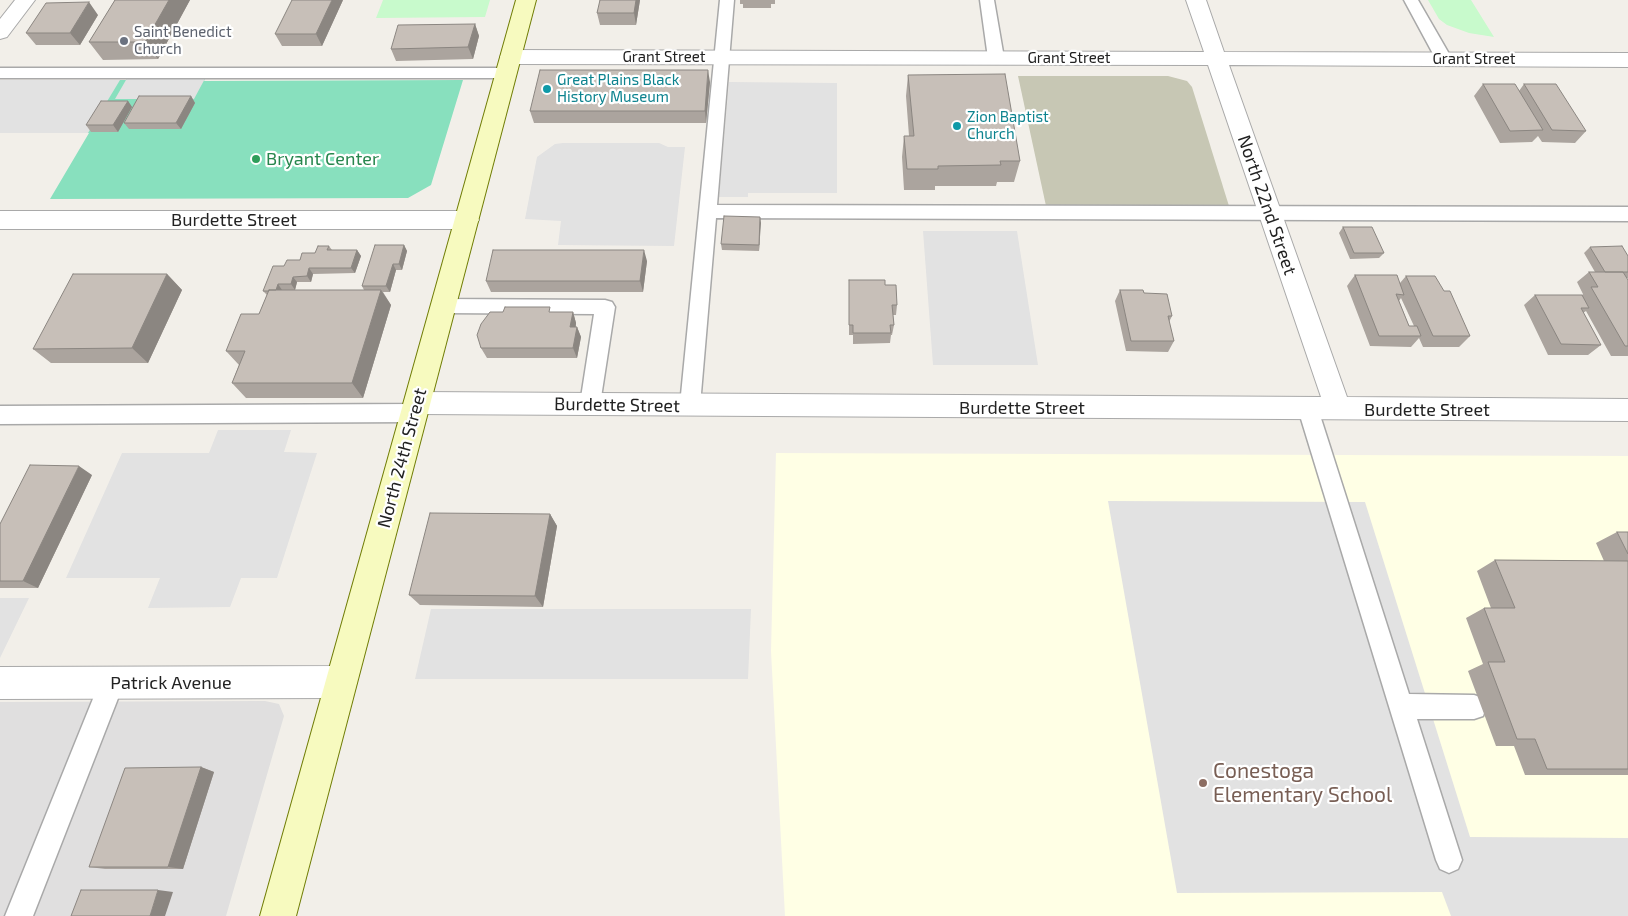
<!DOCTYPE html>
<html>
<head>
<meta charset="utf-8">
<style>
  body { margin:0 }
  canvas { display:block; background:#f2efe9 }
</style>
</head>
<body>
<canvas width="1628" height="916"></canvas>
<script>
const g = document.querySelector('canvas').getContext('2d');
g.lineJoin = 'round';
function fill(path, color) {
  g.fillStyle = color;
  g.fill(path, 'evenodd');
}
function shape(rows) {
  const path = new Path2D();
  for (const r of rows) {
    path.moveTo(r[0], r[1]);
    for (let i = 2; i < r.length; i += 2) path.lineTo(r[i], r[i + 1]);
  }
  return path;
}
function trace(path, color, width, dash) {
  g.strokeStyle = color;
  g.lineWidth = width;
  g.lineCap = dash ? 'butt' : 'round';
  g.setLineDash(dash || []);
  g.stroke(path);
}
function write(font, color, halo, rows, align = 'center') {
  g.font = font + ' "Exo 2",sans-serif';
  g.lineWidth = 4.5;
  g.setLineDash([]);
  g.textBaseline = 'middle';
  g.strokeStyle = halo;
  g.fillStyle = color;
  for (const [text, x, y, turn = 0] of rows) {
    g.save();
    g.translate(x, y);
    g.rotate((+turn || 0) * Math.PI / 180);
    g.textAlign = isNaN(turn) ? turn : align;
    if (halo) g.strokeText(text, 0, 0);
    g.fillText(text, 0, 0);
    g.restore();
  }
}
fill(shape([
  [265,701,279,704,284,716,226,916,0,916,0,702]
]), '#e0dfdf');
fill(shape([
  [776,453,1628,456,1628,916,785,916,771,651]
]), '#ffffe5');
fill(shape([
  [1018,76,1168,76,1187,81,1192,87,1229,206,1046,206]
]), '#c7c7b4');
fill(shape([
  [383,0,490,0,485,17,376,18],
  [1428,0,1471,0,1494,37,1469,33,1447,25,1439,19]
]), '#c8facc');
fill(shape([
  [130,73,208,73,204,81,463,80,431,185,408,198,50,199,89,133,0,133,0,80,126,80]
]), '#88e0be');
fill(shape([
  [130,73,208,73,194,99,115,99],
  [0,80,120,80,88,133,0,133],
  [729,82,837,83,837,193,748,193,748,197,719,197],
  [563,143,659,143,668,147,685,147,674,246,558,245,561,221,525,219,537,157,555,144],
  [923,231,1017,231,1038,365,933,365],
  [218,430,291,430,284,452,317,453,277,578,241,578,230,607,148,608,160,578,66,578,122,453,209,453],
  [1108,501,1365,502,1470,837,1628,838,1628,916,1451,916,1442,892,1177,893],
  [0,598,29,598,0,658],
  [431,609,751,609,748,679,415,679]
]), '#e2e2e2');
const lane = shape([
  [720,0,734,0,717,205,1628,207,1628,221,716,218,700,405,697,411,690,414,683,411,680,405,720,0],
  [980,0,994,0,1004,58,1002,62,996,63,990,62,988,58,980,0],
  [1404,0,1418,0,1452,59,1450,63,1438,63,1404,0],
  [0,68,506,68,512,69,514,73,512,77,506,78,0,78,0,68],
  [443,299,605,300,612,302,615,307,600,404,597,410,590,413,583,410,580,404,594,314,443,313,436,311,433,306,436,301,443,299],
  [1308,400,1315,403,1318,409,1409,694,1474,695,1483,698,1486,707,1483,716,1474,719,1417,719,1462,860,1458,869,1449,873,1440,869,1436,860,1298,409,1301,403,1308,400],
  [414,404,421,407,424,413,421,419,414,422,0,424,0,406,414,404],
  [112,671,121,674,124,683,33,916,5,916,103,674,112,671]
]);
const street = shape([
  [15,0,35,0,7,37,0,39,0,19,15,0],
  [1186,0,1206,0,1224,52,1628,53,1628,67,1229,65,1347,397,1628,399,1628,421,417,414,408,411,404,403,408,395,417,392,1321,397,1208,65,510,64,503,62,500,57,503,52,510,50,1204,52,1186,0],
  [0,211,467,211,475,214,479,220,475,226,467,229,0,229,0,211],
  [341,666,352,671,357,682,352,693,341,698,0,699,0,667,341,666]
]);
const secondary = shape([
  [516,0,536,0,296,916,260,916,516,0]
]);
trace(lane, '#a9a9a9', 3);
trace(street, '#a9a9a9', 2);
trace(secondary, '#707d05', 2);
fill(lane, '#fff');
fill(street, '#fff');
fill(secondary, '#f7fabf');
fill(shape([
  [115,0,190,0,158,59,103,60,89,42],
  [343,0,322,46,282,46,275,34],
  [640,0,636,25,600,25,597,13],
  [740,0,775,0,775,4,771,4,771,8,743,8,743,4,740,4],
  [98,15,80,45,36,45,26,33],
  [475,24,479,36,473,59,396,61,391,49],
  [908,75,1020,161,1014,182,997,182,996,186,935,186,935,190,904,190,902,157,904,136,909,136,906,96],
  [710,82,706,123,534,123,530,111],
  [1483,84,1519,91,1524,84,1586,131,1575,143,1542,142,1538,136,1532,142,1500,143,1474,96],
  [191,96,195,103,181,129,129,129,124,123],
  [128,101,132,107,118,132,91,132,86,125],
  [760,217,759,251,722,250,721,244],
  [1343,227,1384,253,1379,258,1350,259,1339,233],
  [404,245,407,251,402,270,396,270,390,292,383,292,391,305,363,398,246,398,232,383,239,365,226,351,259,314,267,295,263,291,284,266,300,260,329,246,332,250,357,250,361,256,355,273,313,274,311,282,297,282,295,290,364,290,362,286],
  [1590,247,1628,256,1628,278,1626,278,1628,280,1628,356,1611,356,1586,311,1583,313,1601,345,1588,355,1548,355,1524,305,1535,295,1582,295,1583,294,1577,282,1589,272,1595,272,1584,253],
  [647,261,643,292,491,292,486,281],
  [167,274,182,290,148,363,51,363,33,349],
  [1355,275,1400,283,1406,276,1444,291,1470,336,1459,347,1423,347,1419,338,1411,347,1370,346,1347,286],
  [1401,298,1414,326,1409,326,1399,301],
  [849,280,885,285,897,305,896,315,893,315,894,325,892,335,891,335,890,343,853,344,853,335,849,335],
  [1120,290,1172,316,1169,322,1174,341,1168,352,1126,351,1115,301],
  [552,312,573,312,576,323,576,327,577,327,581,337,577,358,487,358,481,348],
  [92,475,38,588,0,588,0,524],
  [550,514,557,526,543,607,420,605,409,595],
  [1617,532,1628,532,1628,775,1525,775,1514,746,1496,746,1468,671,1483,664,1466,618,1484,608,1491,608,1477,571,1495,560,1604,561,1596,543],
  [201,767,214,772,183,869,105,869,89,867]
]), '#aba49e');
fill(shape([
  [169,0,190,0,158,59,145,42],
  [332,0,343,0,322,46,316,34],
  [636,0,640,0,636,25,634,13],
  [89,2,98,15,80,45,70,33],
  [475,24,479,36,473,59,468,47],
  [708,70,710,82,706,123,705,111],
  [191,96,195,103,181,129,176,123],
  [128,101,132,107,118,132,113,125],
  [760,217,761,223,759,251,759,245],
  [404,245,407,251,402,270,399,264],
  [357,250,361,256,355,273,351,268],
  [644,250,647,261,643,292,640,281],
  [393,264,396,270,390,292,386,286],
  [309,268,313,274,311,282,307,276],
  [167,274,182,290,148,363,132,348],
  [293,277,297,282,295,290,291,284],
  [278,284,282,290,275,291],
  [381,290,391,305,363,398,352,383],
  [573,312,576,323,574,337,570,327],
  [577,327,581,337,577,358,573,348],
  [79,466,92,475,38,588,23,581],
  [550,514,557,526,543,607,535,596],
  [201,767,214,772,183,869,168,867],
  [158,890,173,892,165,916,150,916]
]), '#8b8681');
const building = shape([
  [115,0,169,0,145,42,89,42,115,0],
  [292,0,332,0,316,34,275,34,292,0],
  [600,0,636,0,634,13,597,13,600,0],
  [89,2,70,33,26,33,46,3,89,2],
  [475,24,468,47,391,49,398,25,475,24],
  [540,70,708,70,705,111,530,111,540,70],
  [1005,74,1020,161,1000,161,1001,165,938,166,938,169,907,169,904,136,914,136,908,75,1005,74],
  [1483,84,1515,84,1543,130,1510,131,1483,84],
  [1524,84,1556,84,1586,131,1552,130,1524,84],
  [139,96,191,96,176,123,124,123,139,96],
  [101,101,128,101,113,125,86,125,101,101],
  [724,216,760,217,759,245,721,244,724,216],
  [1343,227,1372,227,1384,253,1354,253,1343,227],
  [375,245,404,245,399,264,393,264,386,286,362,286,375,245],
  [318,246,329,246,327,250,357,250,351,268,309,268,307,276,293,277,291,284,278,284,276,290,269,290,269,291,263,291,273,266,284,266,287,260,300,260,302,253,315,253,318,246],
  [1622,246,1628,256,1628,272,1605,272,1590,247,1622,246],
  [493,250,644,250,640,281,486,281,493,250],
  [1589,272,1623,272,1628,280,1628,346,1625,346,1591,287,1598,287,1589,272],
  [73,274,167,274,132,348,33,349,73,274],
  [1355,275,1397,275,1404,295,1396,294,1409,326,1417,326,1421,336,1379,336,1355,275],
  [1406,276,1435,276,1444,291,1450,291,1470,336,1433,336,1406,276],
  [849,280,885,280,885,285,896,285,897,305,892,305,894,325,890,325,891,333,853,333,853,325,849,325,849,280],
  [269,290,381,290,352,383,232,383,245,351,226,351,241,314,259,314,269,290],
  [1120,290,1143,290,1144,293,1167,294,1172,316,1168,316,1174,341,1131,341,1120,290],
  [1535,295,1582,295,1589,308,1581,308,1601,345,1561,344,1535,295],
  [505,307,550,307,549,312,573,312,570,327,577,327,573,348,481,348,477,335,481,324,490,312,503,312,505,307],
  [30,465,79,466,23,581,0,581,0,524,30,465],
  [430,513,550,514,535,596,409,595,430,513],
  [1617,532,1628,532,1628,554,1617,532],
  [1495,560,1628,561,1628,769,1547,769,1535,739,1517,739,1488,662,1505,662,1484,608,1515,608,1495,560],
  [201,767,168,867,89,867,125,768,201,767],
  [81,890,158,890,150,916,71,916,81,890]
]);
fill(building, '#c7bfb8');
trace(building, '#8b8681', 1);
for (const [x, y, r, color] of [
  [124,41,5,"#6b7280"],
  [547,89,5,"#0f9aa8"],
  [957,126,5,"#0f9aa8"],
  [256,159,5,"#2e9e5b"],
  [1203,783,5,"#8d6e63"]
]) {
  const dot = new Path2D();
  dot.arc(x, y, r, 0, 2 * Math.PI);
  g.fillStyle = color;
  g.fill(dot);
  trace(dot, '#fff', 2);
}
write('15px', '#5b616d', '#fff', [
  ["Saint Benedict",134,32],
  ["Church",134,49]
], 'left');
write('15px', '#222', '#fff', [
  ["Grant Street",664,57],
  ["Grant Street",1069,58],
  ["Grant Street",1474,59]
]);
write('15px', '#0d838f', '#fff', [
  ["Great Plains Black",557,80],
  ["History Museum",557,97],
  ["Zion Baptist",967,117],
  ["Church",967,134]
], 'left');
write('18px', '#27864d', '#fff', [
  ["Bryant Center",266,159]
], 'left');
write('18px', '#222', '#fff', [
  ["North 22nd Street",1267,205,71],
  ["Burdette Street",234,220],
  ["Burdette Street",617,405,1],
  ["Burdette Street",1022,408],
  ["Burdette Street",1427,410],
  ["North 24th Street",402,458,-75],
  ["Patrick Avenue",171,683]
]);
write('21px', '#785e54', '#fff', [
  ["Conestoga",1213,771],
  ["Elementary School",1213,795]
], 'left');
</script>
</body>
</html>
